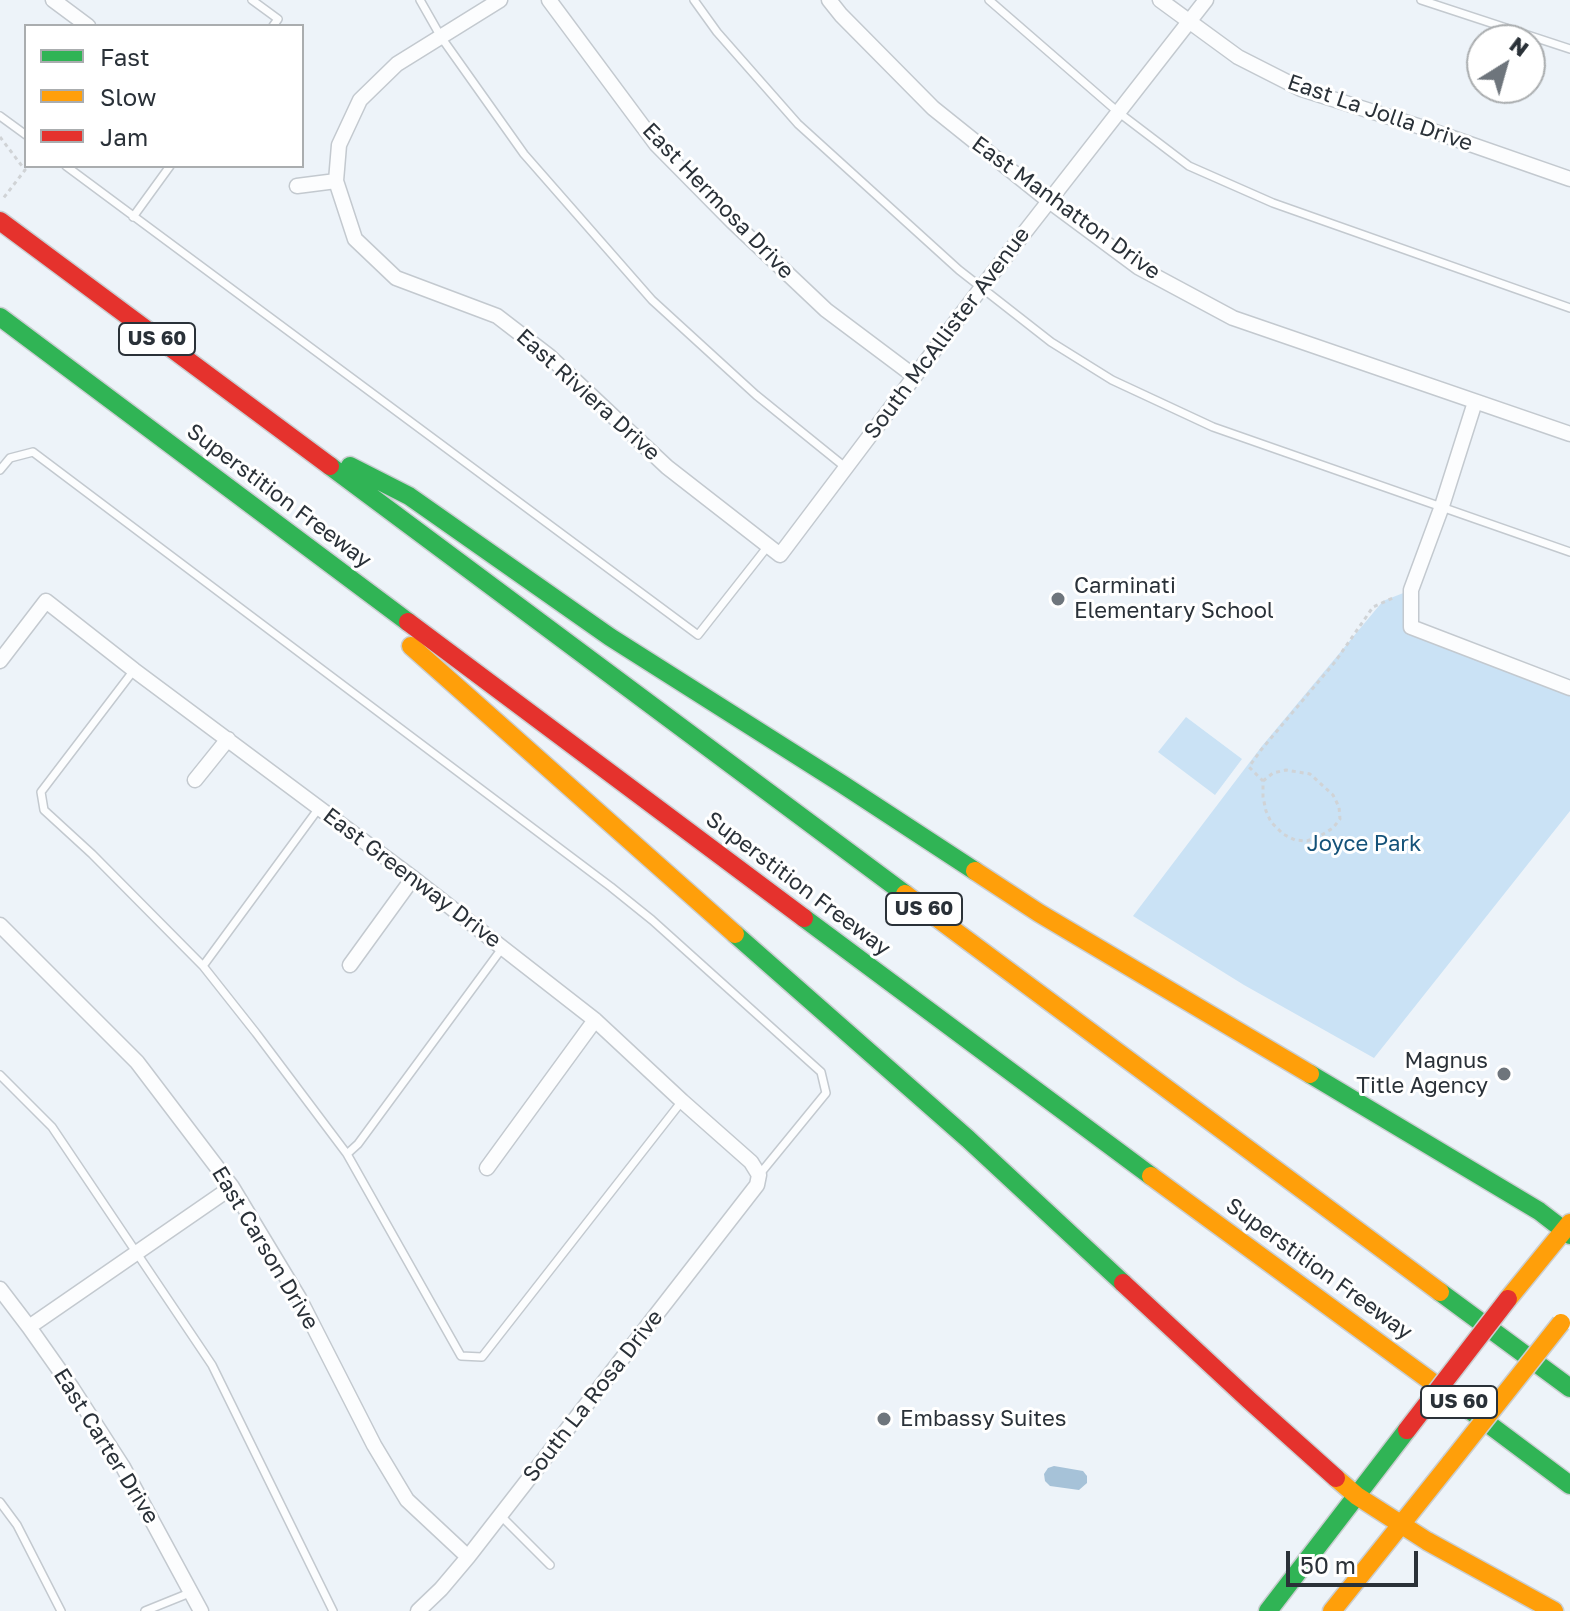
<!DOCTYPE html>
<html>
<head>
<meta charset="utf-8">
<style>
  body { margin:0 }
  #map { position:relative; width:1570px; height:1611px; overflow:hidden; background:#edf3f9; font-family:"Golos Text",sans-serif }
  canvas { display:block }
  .legend { position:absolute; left:24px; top:24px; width:280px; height:144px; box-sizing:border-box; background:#fff; border:2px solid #aaadaf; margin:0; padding:10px 14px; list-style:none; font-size:24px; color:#2a3138 }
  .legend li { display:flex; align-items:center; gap:16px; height:40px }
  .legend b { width:40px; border:2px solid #aaadaf }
  .north { position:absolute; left:1466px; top:24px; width:80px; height:80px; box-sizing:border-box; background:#fff; border:2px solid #aaadaf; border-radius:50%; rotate:37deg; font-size:22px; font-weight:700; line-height:32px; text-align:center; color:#2a3138 }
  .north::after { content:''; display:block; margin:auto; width:28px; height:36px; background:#6e757c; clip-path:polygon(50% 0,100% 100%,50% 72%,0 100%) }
  .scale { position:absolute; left:1286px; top:1551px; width:132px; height:36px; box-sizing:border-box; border:4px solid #2a3138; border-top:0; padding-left:10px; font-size:24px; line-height:28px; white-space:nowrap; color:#2a3138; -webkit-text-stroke:6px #fff; paint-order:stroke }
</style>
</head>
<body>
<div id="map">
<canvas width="1570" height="1611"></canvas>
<ul class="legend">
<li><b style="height:10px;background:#30b455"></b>Fast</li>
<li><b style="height:10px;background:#ff9f0a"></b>Slow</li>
<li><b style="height:10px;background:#e5322d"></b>Jam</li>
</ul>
<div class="north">N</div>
<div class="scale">50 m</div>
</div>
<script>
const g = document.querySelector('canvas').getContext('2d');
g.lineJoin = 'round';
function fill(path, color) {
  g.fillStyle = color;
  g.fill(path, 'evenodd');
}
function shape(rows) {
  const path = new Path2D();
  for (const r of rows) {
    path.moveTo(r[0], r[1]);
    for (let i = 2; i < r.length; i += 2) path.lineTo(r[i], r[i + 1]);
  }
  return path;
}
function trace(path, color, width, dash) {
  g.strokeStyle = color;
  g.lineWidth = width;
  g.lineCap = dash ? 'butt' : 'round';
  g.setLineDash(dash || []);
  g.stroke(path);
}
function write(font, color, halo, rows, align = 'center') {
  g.font = font + ' "Golos Text",sans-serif';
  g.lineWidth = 6;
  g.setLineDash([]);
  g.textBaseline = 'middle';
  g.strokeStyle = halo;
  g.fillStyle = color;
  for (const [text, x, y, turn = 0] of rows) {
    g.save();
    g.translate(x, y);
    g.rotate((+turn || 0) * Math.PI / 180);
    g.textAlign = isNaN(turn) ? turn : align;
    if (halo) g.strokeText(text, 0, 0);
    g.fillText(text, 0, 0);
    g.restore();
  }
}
fill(shape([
  [1411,590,1412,628,1570,688,1570,811,1374,1058,1244,985,1133,916,1262,746,1383,601],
  [1186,717,1242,759,1215,795,1158,752]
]), '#cae2f5');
fill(shape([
  [1054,1466,1083,1471,1087,1476,1087,1483,1079,1490,1050,1486,1045,1481,1044,1474,1048,1468]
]), '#a6c2d8');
const lane = shape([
  [252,0,278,19,273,26],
  [420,0,441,37,524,154,652,300,756,395,845,467],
  [694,0,717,32,798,124,959,270,1051,342,1112,380,1213,427,1570,552],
  [989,0,1118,112,1189,166,1273,203,1570,308],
  [1421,0,1570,49],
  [0,116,26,135],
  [66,166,698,635,768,546],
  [133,217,170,166],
  [0,470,10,458,33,452,611,887,652,920,821,1072,826,1093,759,1175],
  [134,670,41,792,44,810,92,854,203,966,256,1033,347,1154,461,1356,482,1357,682,1101],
  [203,966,319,808],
  [0,1075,52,1127,212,1365,333,1611],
  [347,1154,358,1144,503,947],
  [0,1502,17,1525,61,1611],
  [500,1515,550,1565],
  [145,1611,192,1592]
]);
const street = shape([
  [53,0,88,26],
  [500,0,397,64,360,100,339,145,336,181,355,239,396,278,497,316,549,356,667,467,780,555,982,287,1206,0],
  [549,0,656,144,733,222,826,310,914,376],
  [829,0,841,15,933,108,1049,201,1138,267,1233,318,1570,434],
  [1160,0,1238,57,1301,89,1421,127,1570,179],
  [297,186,336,181],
  [1475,402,1442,506,1411,590,1411,627,1570,688],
  [0,661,46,601,134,670,413,878,595,1020,682,1101,751,1162,759,1175,757,1185,468,1557,441,1589,418,1611],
  [195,780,228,739],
  [0,925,137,1062,232,1187,299,1298,374,1445,407,1500,468,1557],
  [350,965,413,878],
  [487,1168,595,1020],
  [0,1289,29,1327,72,1388,123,1467,201,1611],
  [29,1327,232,1187]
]);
const fast = shape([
  [0,317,408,622],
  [330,466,905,894],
  [350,466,409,496,610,637,842,784,975,871],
  [804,918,1151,1176],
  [735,934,968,1139,1123,1283],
  [1310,1074,1539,1211,1570,1235],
  [1440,1292,1570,1388],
  [1447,1393,1570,1485],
  [1268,1611,1407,1430]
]);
const slow = shape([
  [411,646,735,934],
  [975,871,1039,913,1310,1074],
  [905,894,1440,1292],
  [1151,1176,1447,1393],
  [1508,1299,1570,1223],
  [1336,1478,1357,1496,1427,1541,1554,1611],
  [1332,1611,1451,1462]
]);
const jam = shape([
  [0,221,330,466],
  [408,622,804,918],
  [1123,1283,1249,1400,1336,1478]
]);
trace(lane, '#c3c9cf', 10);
trace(street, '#c3c9cf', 17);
trace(fast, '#caced1', 21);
trace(slow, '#caced1', 21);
trace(jam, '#caced1', 21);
trace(shape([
  [0,137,25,170,2,200],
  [1263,781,1273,773,1286,770,1310,774,1333,795,1339,807,1340,819,1333,828,1320,836,1307,841,1295,840,1283,834,1271,822,1266,811,1263,797,1263,781,1249,767,1261,750,1335,662,1373,607,1395,597]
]), '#d0d3d6', 3, [4, 4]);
trace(lane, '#fcfdfe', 7);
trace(street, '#fcfdfe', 14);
trace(fast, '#30b455', 18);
trace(slow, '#ff9f0a', 18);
trace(jam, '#e5322d', 18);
const slowBridge = shape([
  [1451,1462,1561,1323]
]);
const jamBridge = shape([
  [1407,1430,1508,1299]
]);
trace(slowBridge, '#caced1', 21, []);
trace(jamBridge, '#caced1', 21, []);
trace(slowBridge, '#ff9f0a', 18);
trace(jamBridge, '#e5322d', 18);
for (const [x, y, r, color] of [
  [1058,599,8,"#6e757c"],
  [1504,1074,8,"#6e757c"],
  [884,1419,8,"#6e757c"]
]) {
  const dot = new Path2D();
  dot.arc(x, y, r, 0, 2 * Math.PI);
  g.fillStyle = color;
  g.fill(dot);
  trace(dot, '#fff', 3);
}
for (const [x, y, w] of [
  [157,339,76],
  [924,909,76],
  [1459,1402,76]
]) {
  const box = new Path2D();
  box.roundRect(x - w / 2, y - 16, w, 32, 6);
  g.fillStyle = '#fff';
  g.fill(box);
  trace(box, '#2a3138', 2);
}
write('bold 20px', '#2a3138', null, [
  ["US 60",157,339],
  ["US 60",924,909],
  ["US 60",1459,1402]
]);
write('22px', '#2a3138', '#fff', [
  ["East La Jolla Drive",1380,113,19],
  ["East Hermosa Drive",718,201,46],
  ["East Manhatton Drive",1066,208,36],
  ["South McAllister Avenue",947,333,-53],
  ["East Riviera Drive",588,395,42],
  ["Superstition Freeway",279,496,37],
  ["East Greenway Drive",412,878,37],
  ["Superstition Freeway",798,884,37],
  ["East Carson Drive",265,1248,59],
  ["Superstition Freeway",1319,1269,36],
  ["South La Rosa Drive",593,1396,-52],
  ["East Carter Drive",106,1446,58]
]);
write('22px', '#2a3138', '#fff', [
  ["Carminati",1074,586],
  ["Elementary School",1074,611],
  ["Magnus",1488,1061,"right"],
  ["Title Agency",1488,1086,"right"],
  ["Embassy Suites",900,1419]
], 'left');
write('22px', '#145279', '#fff', [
  ["Joyce Park",1364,844]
]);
</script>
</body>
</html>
